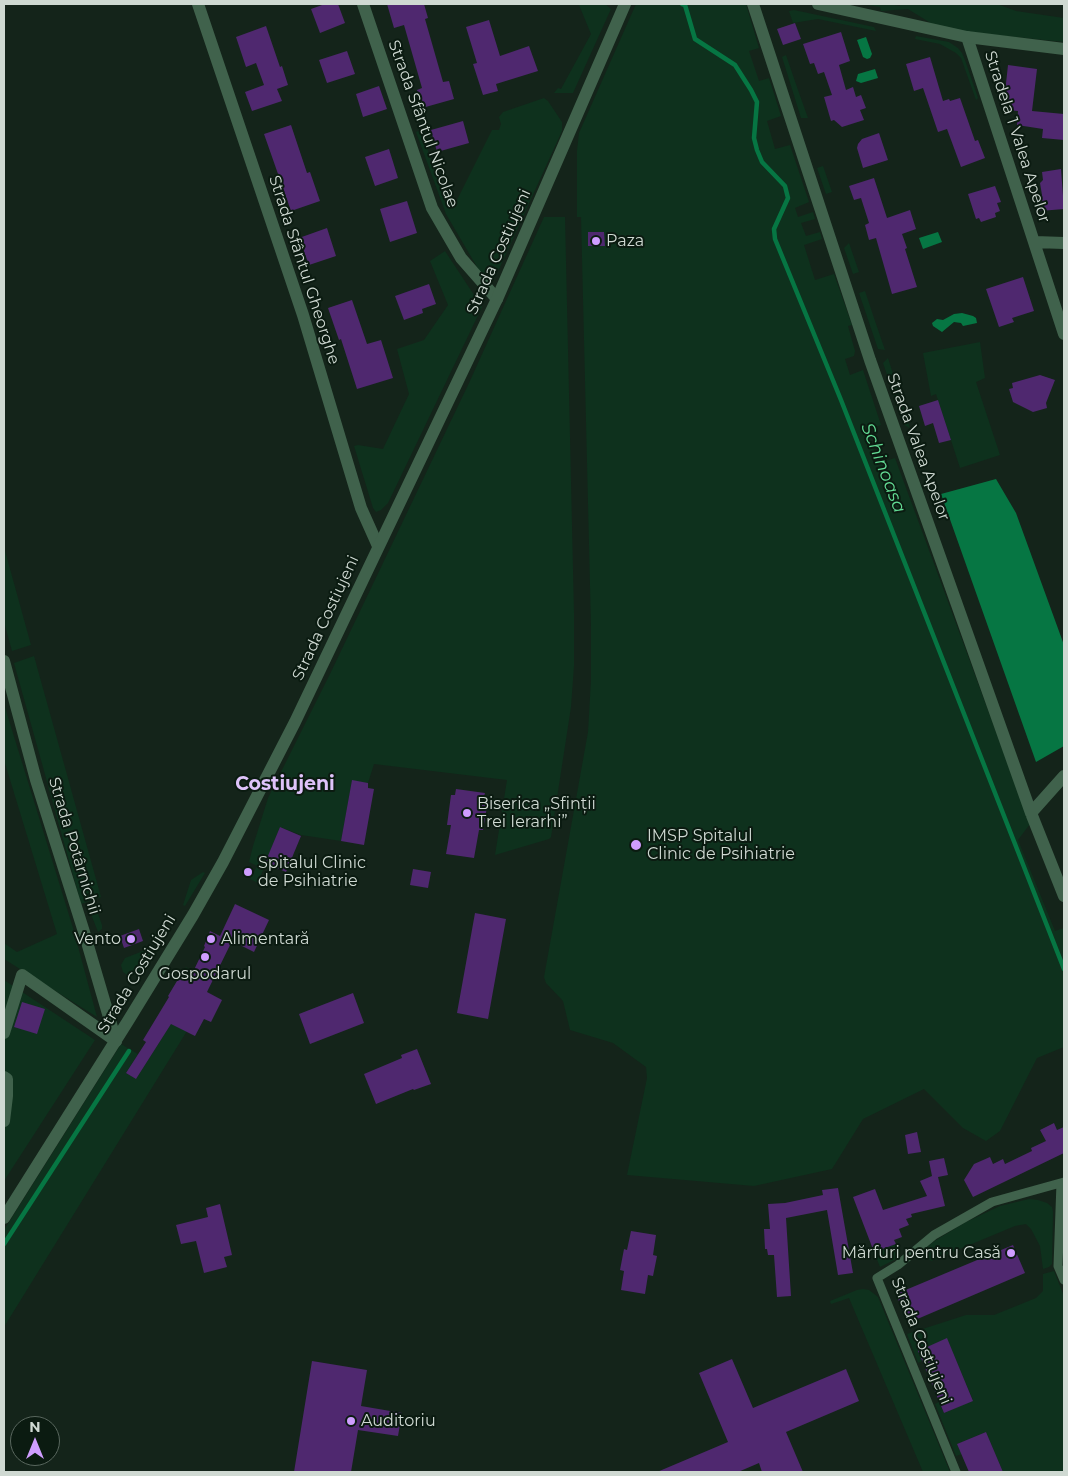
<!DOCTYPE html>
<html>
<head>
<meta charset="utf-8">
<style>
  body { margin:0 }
  #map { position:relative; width:1068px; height:1476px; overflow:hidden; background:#14241a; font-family:Montserrat,sans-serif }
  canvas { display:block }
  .frame { position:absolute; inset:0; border:5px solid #cfd9d2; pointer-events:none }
  .north { position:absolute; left:10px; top:1416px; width:50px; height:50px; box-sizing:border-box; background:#0b1b11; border:1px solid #59675e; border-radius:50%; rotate:0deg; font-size:14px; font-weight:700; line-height:20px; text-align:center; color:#cfd9d2 }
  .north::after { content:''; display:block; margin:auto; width:18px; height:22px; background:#cf9dff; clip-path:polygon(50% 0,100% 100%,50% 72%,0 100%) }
</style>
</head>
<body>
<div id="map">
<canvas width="1068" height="1476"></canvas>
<div class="frame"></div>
<div class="north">N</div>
</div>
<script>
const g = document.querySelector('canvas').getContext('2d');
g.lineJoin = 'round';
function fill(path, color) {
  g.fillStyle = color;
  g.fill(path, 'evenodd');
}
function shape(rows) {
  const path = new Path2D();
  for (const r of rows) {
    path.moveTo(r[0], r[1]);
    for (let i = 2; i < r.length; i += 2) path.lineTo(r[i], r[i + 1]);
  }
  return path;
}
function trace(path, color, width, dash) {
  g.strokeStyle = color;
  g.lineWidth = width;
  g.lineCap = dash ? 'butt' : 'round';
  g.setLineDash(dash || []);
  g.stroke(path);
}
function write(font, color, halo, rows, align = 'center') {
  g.font = font + ' Montserrat,sans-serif';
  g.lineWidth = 4;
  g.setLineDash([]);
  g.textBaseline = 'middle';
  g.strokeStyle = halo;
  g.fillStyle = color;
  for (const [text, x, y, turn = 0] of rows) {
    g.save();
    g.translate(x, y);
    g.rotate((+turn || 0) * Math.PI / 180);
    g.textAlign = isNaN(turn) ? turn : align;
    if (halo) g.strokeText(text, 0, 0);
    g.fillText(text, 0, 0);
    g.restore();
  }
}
fill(shape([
  [585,4,605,4,611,9,573,93,554,93,558,88,561,89,591,34,579,5],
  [636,4,746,4,759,48,749,51,759,81,769,78,781,116,767,121,775,149,790,145,809,202,795,208,798,217,813,212,815,219,801,223,806,236,820,232,822,239,804,245,815,280,834,274,852,325,848,326,855,351,854,356,845,359,850,375,863,370,881,425,867,430,879,463,895,458,1030,824,1018,840,1055,931,1064,928,1064,1047,1037,1058,1000,1131,986,1141,963,1128,924,1089,863,1119,832,1169,754,1186,627,1175,647,1078,646,1067,613,1043,570,1030,563,1001,546,983,544,977,588,732,591,680,591,626,581,217,577,217,577,151,579,133],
  [862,4,889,4,900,6,900,4,997,4,1016,11,1064,18,1064,42,986,34,937,27,908,9,881,11,880,7],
  [794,10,874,27,876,31,818,19,793,23,789,11],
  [916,36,949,42,958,48,962,53,965,60,978,98,976,100,961,58,956,53,940,44,915,39],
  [786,55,798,90,808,118,801,118,782,57],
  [544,98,548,101,562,122,562,131,499,269,494,273,487,275,480,272,446,214,416,132,421,130,445,202,453,208,492,130,499,130,501,124,499,117,503,112],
  [823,166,832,192,826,194,817,168],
  [544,217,565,217,574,613,574,666,571,707,551,837,549,839,495,855,507,780,374,764,368,783,352,781,341,841,301,835,280,827,258,883,250,879,257,866,249,862,253,846,268,798,330,674,469,383],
  [849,243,859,272,853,274,844,248],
  [445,251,482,307,388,503,381,510,376,512,373,508,354,446,358,445,383,449,409,394,397,349,424,340,448,305,430,261],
  [865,291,874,318,885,350,878,349,859,293],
  [980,342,985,378,976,382,1000,455,960,468,936,394,931,396,923,353],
  [888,358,903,405,910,428,904,425,883,363],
  [4,547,31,645,12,651,4,622],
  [34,656,101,897,81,904,14,663],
  [4,704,73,928,97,1017,4,959,4,943,17,952,57,934,4,760],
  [203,872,205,873,185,906,183,905,191,880],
  [94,902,102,925,102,929,98,932,87,904],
  [151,948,153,951,138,974,127,975,123,972,121,965,125,958],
  [186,967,211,983,187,1031,4,1327,4,1230,121,1044,138,1054,126,1073,136,1079,198,981,183,971],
  [4,980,95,1040,4,1181],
  [1029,1199,1038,1200,1047,1203,1052,1207,1053,1212,1052,1264,1049,1267,1043,1269,1040,1246,1031,1229,1026,1224,1015,1226,931,1261,925,1252,928,1246,936,1240,966,1222,1000,1206],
  [896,1244,900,1257,880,1267,874,1252],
  [1054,1271,1064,1296,1064,1472,1003,1472,986,1432,957,1444,962,1454,956,1456,935,1404,939,1402,944,1413,973,1400,947,1339,918,1351,922,1361,918,1363,907,1334,966,1315,994,1315,1036,1298,1043,1291,1043,1274],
  [863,1289,869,1290,878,1297,950,1472,923,1472,849,1298,831,1304,830,1301,857,1290]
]), '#0e311d');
fill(shape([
  [866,37,872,54,870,58,867,59,863,57,857,40],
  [875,69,878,78,861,83,856,81,858,74],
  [938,232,942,242,923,249,919,238],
  [962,313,973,316,976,318,977,323,963,326,961,323,954,322,942,332,933,326,932,323,937,319,943,320,954,314],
  [996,479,1016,513,1064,645,1064,746,1036,762,941,494]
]), '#067643');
trace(shape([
  [682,4,685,5,695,39,735,65,751,90,757,102,754,138,757,150,762,162,785,186,788,198,774,229,775,239,841,400,1064,969],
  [4,1244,129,1051]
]), '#067643', 4.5);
fill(shape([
  [325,4,338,4,345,23,320,33,311,9],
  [387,4,424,4,428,18,425,19,443,82,449,81,454,99,422,108,417,90,422,88,404,25,394,28],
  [489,20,500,56,529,46,538,71,496,84,498,91,483,95,473,64,477,63,466,27],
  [795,23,801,39,783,45,777,29],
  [266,26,280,67,282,66,288,85,277,89,282,101,252,111,245,92,264,85,256,63,246,67,236,37],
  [841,32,850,61,839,65,846,90,853,87,856,97,861,95,866,108,860,110,864,120,842,127,834,120,831,121,824,97,832,95,824,72,818,74,814,63,810,64,803,44],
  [347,51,355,74,327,83,319,60],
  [930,57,943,101,949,99,950,101,960,98,975,141,978,140,985,158,961,167,947,129,938,132,923,88,914,91,906,64],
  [1008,65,1037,69,1032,111,1064,114,1064,140,1042,138,1043,129,1017,125,1018,111,1007,110,1008,102,1004,102],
  [379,86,387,109,363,117,356,94],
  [463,121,469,143,437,152,431,130],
  [291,125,307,173,310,172,320,201,291,211,264,134],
  [879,133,888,160,863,168,857,148,858,144,862,139],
  [389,149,398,178,375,186,365,157],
  [1061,169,1064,209,1040,211,1038,196,1042,195,1040,183,1043,180,1042,172],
  [874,178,887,218,910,210,916,229,902,234,907,248,905,249,917,287,892,294,876,238,869,240,865,225,869,223,861,198,854,200,849,186],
  [995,186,1001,202,997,203,1000,211,995,213,996,217,981,222,979,218,976,219,968,194],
  [407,201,417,233,390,242,380,209],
  [327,228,336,256,309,265,299,238],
  [588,232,604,232,605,246,588,246],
  [1023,277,1034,311,1012,318,1014,322,999,327,986,289],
  [429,284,436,304,422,309,423,313,404,320,395,296],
  [352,300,367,344,381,340,393,378,357,389,341,339,339,340,328,308],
  [1040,375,1055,380,1046,403,1047,408,1033,412,1013,402,1009,389,1013,388,1012,383],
  [938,400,951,440,939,443,933,423,925,426,919,406],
  [352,780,368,783,368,788,374,789,364,845,341,841],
  [456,789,485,793,483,800,488,801,483,830,479,830,474,858,446,854,451,825,447,825,451,795,455,795],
  [280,827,301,836,286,872,265,863],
  [413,869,431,872,428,888,410,885],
  [235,904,269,920,254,952,232,941,207,992,222,1000,211,1022,204,1019,195,1036,171,1024,136,1079,126,1073,146,1042,143,1040,169,997,168,996,183,971,191,976,205,947,204,946,210,931,220,936],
  [475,913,506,919,488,1019,457,1013],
  [139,929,143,941,124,948,120,936],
  [353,993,364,1023,310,1044,299,1014],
  [22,1002,45,1009,37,1034,14,1027],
  [417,1049,431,1084,414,1090,413,1089,376,1104,364,1074,402,1058,401,1055],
  [1054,1123,1057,1130,1064,1127,1064,1153,973,1197,964,1180,974,1164,990,1157,993,1164,1003,1159,1005,1164,1032,1151,1031,1148,1046,1141,1040,1130],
  [917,1132,921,1152,908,1154,905,1135],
  [944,1158,948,1175,938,1177,945,1206,911,1214,912,1217,906,1219,909,1225,899,1229,902,1237,894,1240,896,1244,874,1252,853,1197,875,1189,883,1210,927,1196,920,1181,932,1176,929,1161],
  [838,1188,853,1273,838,1275,827,1210,786,1218,791,1296,777,1297,774,1255,768,1255,767,1249,765,1249,764,1229,770,1229,768,1204,785,1203,823,1195,822,1190],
  [220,1204,232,1255,224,1257,227,1267,204,1273,196,1241,181,1244,176,1225,208,1217,206,1208],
  [631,1231,656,1235,653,1255,657,1256,653,1276,648,1275,645,1294,621,1290,624,1271,620,1270,624,1249,627,1250],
  [1013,1245,1025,1273,908,1323,896,1294],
  [947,1338,973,1401,944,1413,918,1351],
  [732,1359,753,1408,846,1369,859,1401,786,1432,803,1472,762,1472,759,1463,738,1472,657,1472,728,1442,699,1373],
  [312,1361,367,1370,361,1406,402,1413,398,1436,358,1430,351,1472,294,1472],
  [986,1432,1003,1472,969,1472,957,1444]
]), '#4f286f');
trace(shape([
  [1061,1183,1058,1266,1064,1280],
  [956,1472,877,1278,898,1265,934,1235,992,1202,1064,1182]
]), '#40624c', 9);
trace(shape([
  [198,4,303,315,361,508,378,546],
  [363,4,432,208,461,258,497,299],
  [753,4,870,360,1031,813,1064,896],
  [967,37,1064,334],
  [1035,242,1064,243],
  [1031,813,1064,776],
  [4,1033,22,975,116,1041],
  [4,1077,7,1079,7,1096,4,1121]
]), '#40624c', 12);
trace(shape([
  [818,4,967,37,1064,49],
  [4,661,36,780,84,932,116,1041],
  [4,1218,128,1021,193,915,223,862,295,722,497,299,625,4]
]), '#40624c', 12);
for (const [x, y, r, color] of [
  [596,241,5,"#cf9dff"],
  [467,813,5,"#cf9dff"],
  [636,845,6,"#cf9dff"],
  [248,872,5,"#cf9dff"],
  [131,939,5,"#cf9dff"],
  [211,939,5,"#cf9dff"],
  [205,957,5,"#cf9dff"],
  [1011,1253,5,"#cf9dff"],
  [351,1421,5,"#cf9dff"]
]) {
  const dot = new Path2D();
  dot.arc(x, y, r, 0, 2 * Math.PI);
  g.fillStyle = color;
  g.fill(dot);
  trace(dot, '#0b1b11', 2);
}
write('16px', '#cfd9d2', '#0b1b11', [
  ["Strada Sfântul Nicolae",423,124,70],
  ["Stradela 1 Valea Apelor",1017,137,72],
  ["Strada Costiujeni",499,252,-66],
  ["Strada Sfântul Gheorghe",304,270,72],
  ["Strada Valea Apelor",918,447,70],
  ["Strada Costiujeni",326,618,-65],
  ["Strada Potârnichii",74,846,73],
  ["Strada Costiujeni",137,974,-59],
  ["Strada Costiujeni",921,1341,68]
]);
write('16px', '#cfd9d2', '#0b1b11', [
  ["Paza",606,241],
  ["Biserica „Sfinții",477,804],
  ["Trei Ierarhi”",477,822],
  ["IMSP Spitalul",647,836],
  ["Clinic de Psihiatrie",647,854],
  ["Spitalul Clinic",258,863],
  ["de Psihiatrie",258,881],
  ["Vento",121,939,"right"],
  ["Alimentară",221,939],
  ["Gospodarul",205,974,"center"],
  ["Mărfuri pentru Casă",1001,1253,"right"],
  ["Auditoriu",361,1421]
], 'left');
write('italic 18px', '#63dd95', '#0b1b11', [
  ["Schinoasa",883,468,69]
]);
write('bold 19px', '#dec3fa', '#0b1b11', [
  ["Costiujeni",285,784]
]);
</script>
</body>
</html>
